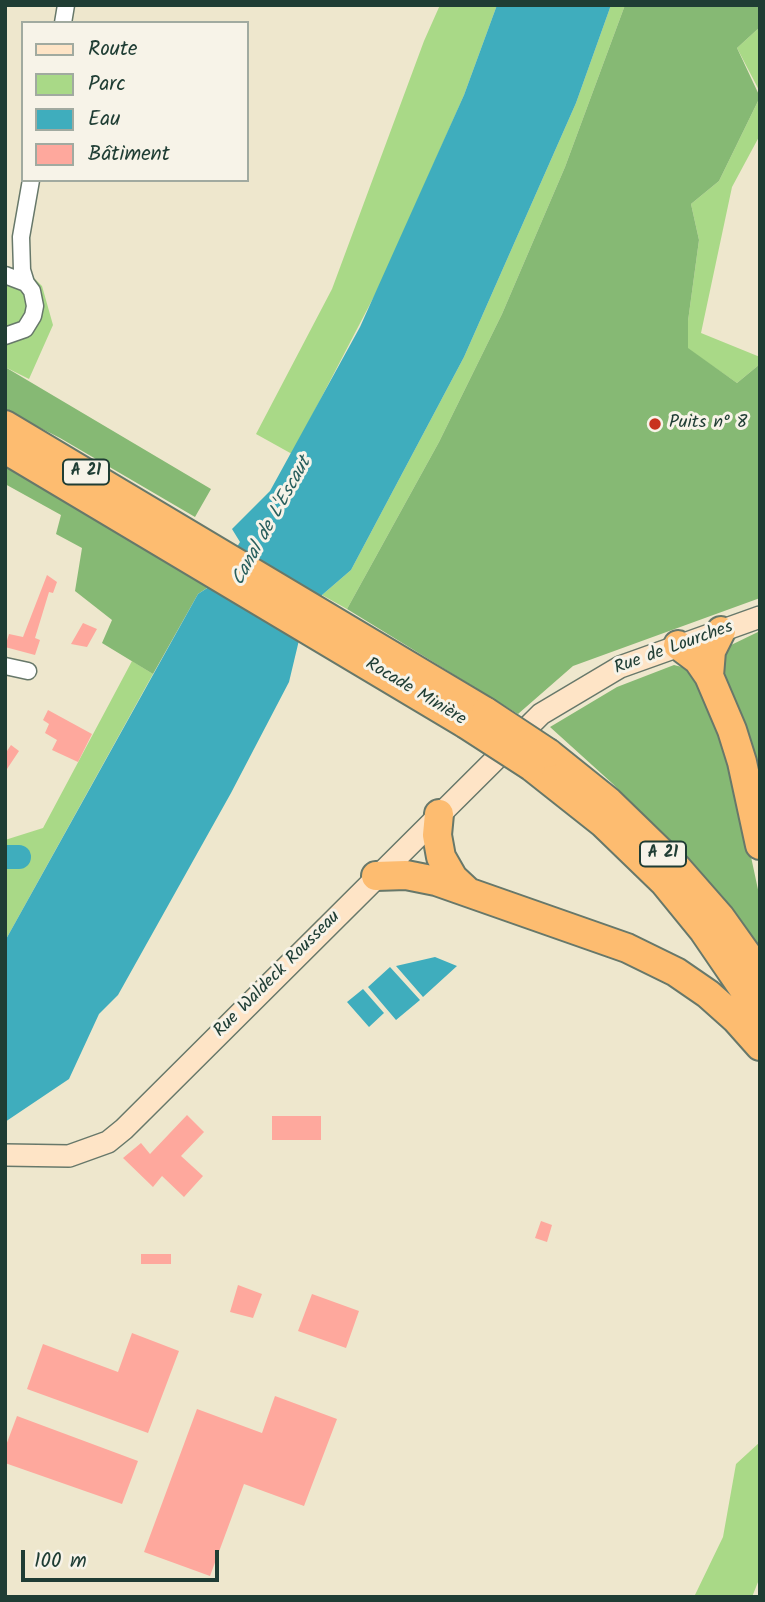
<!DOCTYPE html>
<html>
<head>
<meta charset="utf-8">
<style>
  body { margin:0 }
  #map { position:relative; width:765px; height:1602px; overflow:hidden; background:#eee7cd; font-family:Kalam,sans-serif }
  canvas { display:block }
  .frame { position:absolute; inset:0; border:7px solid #1f3d34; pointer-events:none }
  .legend { position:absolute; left:21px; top:21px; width:228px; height:161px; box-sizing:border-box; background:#f7f3e8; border:2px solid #a1aaa0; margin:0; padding:9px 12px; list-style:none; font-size:21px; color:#1f3d34 }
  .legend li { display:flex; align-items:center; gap:14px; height:35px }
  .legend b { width:35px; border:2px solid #a1aaa0 }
  .scale { position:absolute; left:21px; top:1550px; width:198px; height:32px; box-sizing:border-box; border:4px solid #1f3d34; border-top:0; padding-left:9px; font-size:21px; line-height:24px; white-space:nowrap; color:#1f3d34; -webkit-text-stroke:5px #f7f3e8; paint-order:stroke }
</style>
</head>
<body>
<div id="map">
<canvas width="765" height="1602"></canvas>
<div class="frame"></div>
<ul class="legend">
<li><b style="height:9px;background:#fee4c6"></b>Route</li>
<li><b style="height:19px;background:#a9d987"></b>Parc</li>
<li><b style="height:19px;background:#3fadbd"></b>Eau</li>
<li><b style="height:19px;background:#fea89d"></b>Bâtiment</li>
</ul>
<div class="scale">100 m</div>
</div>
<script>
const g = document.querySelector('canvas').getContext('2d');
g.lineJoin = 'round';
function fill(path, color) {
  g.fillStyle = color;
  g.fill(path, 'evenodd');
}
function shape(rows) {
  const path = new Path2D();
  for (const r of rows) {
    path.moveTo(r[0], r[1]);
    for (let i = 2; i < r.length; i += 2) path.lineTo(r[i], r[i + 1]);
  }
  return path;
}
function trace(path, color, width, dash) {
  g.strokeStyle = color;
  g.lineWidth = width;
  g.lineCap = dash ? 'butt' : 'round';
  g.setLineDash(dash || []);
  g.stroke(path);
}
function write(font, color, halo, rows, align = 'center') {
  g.font = font + ' Kalam,sans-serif';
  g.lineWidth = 6;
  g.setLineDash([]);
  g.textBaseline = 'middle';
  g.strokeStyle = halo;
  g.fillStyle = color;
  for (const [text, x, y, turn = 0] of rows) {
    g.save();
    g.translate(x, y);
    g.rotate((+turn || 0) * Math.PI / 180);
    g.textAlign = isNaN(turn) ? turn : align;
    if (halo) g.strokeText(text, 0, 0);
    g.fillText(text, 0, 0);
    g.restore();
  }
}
fill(shape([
  [440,5,497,5,464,95,382,281,292,454,256,434,332,289,424,41],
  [611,5,625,5,565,167,502,314,439,442,347,609,322,595,351,570,464,357,576,103],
  [760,27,760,92,737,48],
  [760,97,760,135,732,187,701,333,760,357,760,364,737,383,688,349,688,321,699,240,691,204,719,181],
  [5,269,30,274,42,286,53,325,29,379,5,367],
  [132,661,153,674,5,941,5,840,43,828],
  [760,1442,760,1577,752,1597,694,1597,723,1537,736,1464]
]), '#a9d987');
fill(shape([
  [625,5,760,5,760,27,737,48,760,97,719,181,691,204,699,240,688,321,688,348,737,383,760,364,760,598,573,666,518,714,347,609,439,442,502,314,565,167],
  [5,367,211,489,195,517,60,438,5,410],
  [5,465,210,586,198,594,153,674,102,643,112,620,75,591,82,548,56,534,61,515,5,484],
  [760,631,760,791,730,704,721,662,729,646],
  [674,665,690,669,706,698,730,758,760,899,760,949,714,890,613,784,550,727,617,687]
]), '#86b974');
fill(shape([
  [497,5,611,5,576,103,464,357,351,570,322,595,300,636,289,682,231,793,118,995,99,1014,69,1079,5,1122,5,941,198,594,215,583,240,542,232,529,270,491,360,327,464,95],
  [435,957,457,966,423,997,396,966],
  [390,967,420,1000,396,1020,368,987],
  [363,989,384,1013,369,1027,347,1002]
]), '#3fadbd');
trace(shape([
  [5,857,19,857]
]), '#3fadbd', 24);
fill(shape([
  [47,575,57,582,53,593,49,592,35,638,40,640,35,655,5,647,9,634,23,637],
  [83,623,97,629,87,647,71,644],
  [48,710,92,734,78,762,52,750,57,740,45,733,49,724,43,720],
  [11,745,19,751,5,772,5,754],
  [187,1115,204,1132,181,1156,203,1176,184,1197,162,1176,153,1187,123,1158,141,1143,150,1154],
  [272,1116,321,1116,321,1140,272,1140],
  [541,1221,552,1225,547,1242,535,1238],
  [141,1254,171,1254,171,1264,141,1264],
  [238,1285,262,1294,253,1318,230,1312],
  [312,1294,359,1311,346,1348,298,1331],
  [132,1333,179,1351,148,1433,27,1389,43,1344,118,1372],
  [275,1396,337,1419,304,1506,244,1484,210,1576,144,1552,197,1409,262,1433],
  [17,1416,138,1461,122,1504,5,1463,5,1448]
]), '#fea89d');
const street = shape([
  [63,23,66,5],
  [5,275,26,283,32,291,35,306,33,316,25,329,5,336],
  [26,283,22,270,21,237,31,180],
  [5,666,28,671]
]);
const secondary = shape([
  [5,1155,69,1156,108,1142,124,1129,541,714,620,667,760,617]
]);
const highway = shape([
  [5,425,486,712],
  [5,449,466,724],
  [678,645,698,660,709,676,732,730,742,762,760,845],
  [709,676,711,651,721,631],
  [548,753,609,802,677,868,720,917,760,973],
  [531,766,603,823,664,882,704,931,760,1013],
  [439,814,437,835,441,857,453,878,468,892],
  [376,876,406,875,436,881,627,948,676,972,708,994,736,1019,760,1046]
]);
trace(street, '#67786a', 19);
trace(secondary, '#67786a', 24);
trace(highway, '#67786a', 32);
trace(street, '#fff', 16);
trace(secondary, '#fee4c6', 21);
trace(highway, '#fdbc70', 28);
const highwayBridge = shape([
  [486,712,548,753],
  [466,724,531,766]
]);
trace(highwayBridge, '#67786a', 32, []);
trace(highwayBridge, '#fdbc70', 28);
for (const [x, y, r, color] of [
  [655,424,7,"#c8321e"]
]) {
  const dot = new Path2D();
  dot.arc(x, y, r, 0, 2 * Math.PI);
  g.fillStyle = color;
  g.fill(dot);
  trace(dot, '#f7f3e8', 2.5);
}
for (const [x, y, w] of [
  [86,472,46],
  [663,854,46]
]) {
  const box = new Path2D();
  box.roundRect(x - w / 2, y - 12.5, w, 25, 5);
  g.fillStyle = '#f7f3e8';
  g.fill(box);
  trace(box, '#1f3d34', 2);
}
write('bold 16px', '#1f3d34', null, [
  ["A 21",86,472],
  ["A 21",663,854]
]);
write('18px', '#1f3d34', '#f7f3e8', [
  ["Puits n° 8",669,424]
], 'left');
write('18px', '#1f3d34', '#f7f3e8', [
  ["Rue de Lourches",674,649,-20],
  ["Rocade Minière",415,693,31],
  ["Rue Waldeck Rousseau",278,975,-45]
]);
write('italic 19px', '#295f5d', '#f7f3e8', [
  ["Canal de L'Escaut",273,522,-61]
]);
</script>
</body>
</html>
